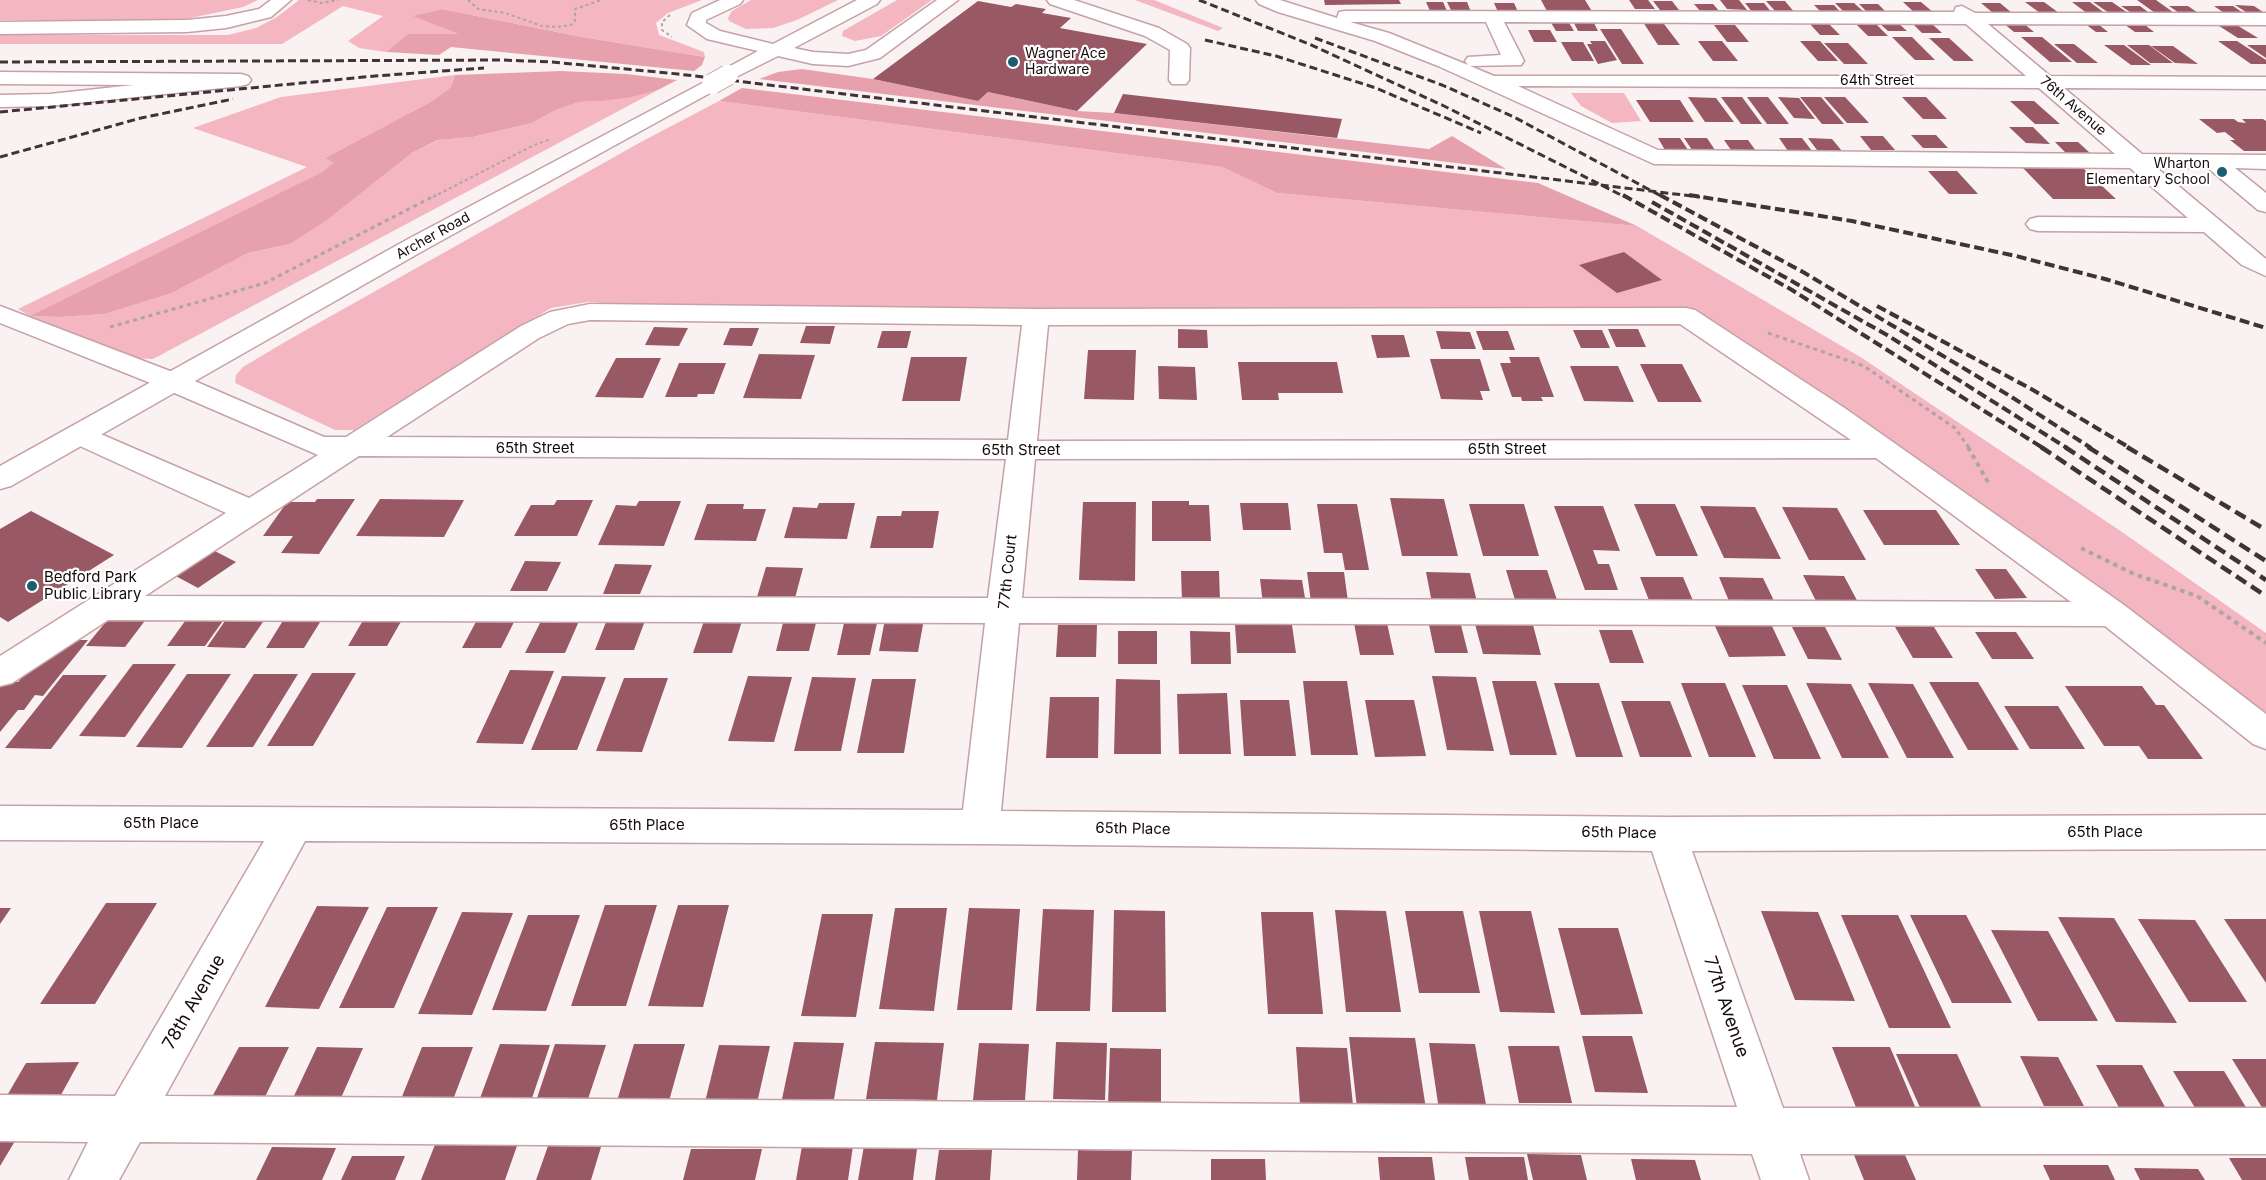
<!DOCTYPE html>
<html>
<head>
<meta charset="utf-8">
<style>
  body { margin:0 }
  canvas { display:block; background:#f9f1f2 }
</style>
</head>
<body>
<canvas width="2266" height="1180"></canvas>
<script>
const g = document.querySelector('canvas').getContext('2d');
g.lineJoin = 'round';
function fill(path, color) {
  g.fillStyle = color;
  g.fill(path, 'evenodd');
}
function shape(rows) {
  const path = new Path2D();
  for (const r of rows) {
    path.moveTo(r[0], r[1]);
    for (let i = 2; i < r.length; i += 2) path.lineTo(r[i], r[i + 1]);
  }
  return path;
}
function trace(path, color, width, dash) {
  g.strokeStyle = color;
  g.lineWidth = width;
  g.lineCap = dash ? 'butt' : 'round';
  g.setLineDash(dash || []);
  g.stroke(path);
}
function write(font, color, halo, rows, align = 'center') {
  g.font = font + ' Inter,sans-serif';
  g.lineWidth = 4.5;
  g.setLineDash([]);
  g.textBaseline = 'middle';
  g.strokeStyle = halo;
  g.fillStyle = color;
  for (const [text, x, y, turn = 0] of rows) {
    g.save();
    g.translate(x, y);
    g.rotate((+turn || 0) * Math.PI / 180);
    g.textAlign = isNaN(turn) ? turn : align;
    if (halo) g.strokeText(text, 0, 0);
    g.fillText(text, 0, 0);
    g.restore();
  }
}
fill(shape([
  [0,0,258,0,243,7,181,20,0,20],
  [299,0,702,0,668,13,656,23,659,35,704,52,705,57,582,37,442,9,414,16,461,34,409,34,386,52,359,48,348,41,383,16,343,6,282,44,0,44,0,35,228,35,256,28,277,17],
  [751,0,838,0,797,20,773,28,746,29,729,21,728,18,732,11],
  [897,0,932,0,881,36,855,41,842,36,843,31],
  [1135,0,1154,0,1223,28,1218,31],
  [455,75,451,87,432,101,325,158,333,163,322,172,31,316,60,317,105,314,172,293,248,253,290,244,326,221,412,153,439,140,473,137,532,123,556,110,579,102,602,101,658,90,153,359,132,358,30,316,18,309,307,167,193,128,281,97],
  [1571,93,1624,93,1641,121,1612,123,1581,106],
  [719,101,1222,167,1277,193,1637,226,1862,358,2122,532,2266,633,2266,715,2112,599,1929,467,1708,321,1517,313,662,307,588,302,551,308,354,430,335,430,235,383,236,375,243,367,290,339,641,142]
]), '#f4b6c0');
fill(shape([
  [442,9,582,37,705,57,702,65,694,71,451,47,439,55,386,52,408,34,459,34,413,16],
  [802,69,873,79,978,101,988,92,1077,111,1114,113,1429,149,1452,136,1506,169,759,79,778,72],
  [561,71,626,74,677,80,658,90,631,97,602,101,579,102,556,110,532,123,473,137,438,140,412,153,326,221,290,244,248,253,172,293,105,314,60,317,30,316,322,172,333,163,325,158,432,101,451,87,455,75],
  [742,88,1538,183,1637,226,1277,193,1222,167,719,101]
]), '#e7a1ad');
fill(shape([
  [1324,0,1399,0,1401,4,1325,5],
  [1541,0,1585,0,1593,13,1548,13],
  [1629,0,1648,0,1655,9,1635,9],
  [1720,0,1739,0,1747,10,1727,9],
  [2137,0,2156,0,2177,15,2158,15],
  [978,1,1011,7,1016,4,1046,9,1042,13,1071,18,1060,28,1147,44,1077,111,988,92,978,101,873,79],
  [1653,1,1672,1,1679,10,1660,10],
  [1766,1,1785,1,1795,13,1776,12],
  [1426,2,1443,2,1447,11,1430,11],
  [1447,2,1467,2,1471,12,1452,12],
  [1903,2,1921,2,1934,13,1915,13],
  [2025,2,2044,2,2059,13,2040,13],
  [2072,2,2090,2,2106,14,2088,14],
  [2093,2,2112,2,2128,13,2109,13],
  [1494,3,1514,3,1518,12,1498,12],
  [1745,3,1764,3,1772,13,1753,13],
  [1835,3,1854,3,1865,13,1845,13],
  [1981,3,2000,3,2012,13,1993,13],
  [1694,4,1713,4,1720,12,1701,12],
  [1859,4,1878,4,1886,12,1867,12],
  [1814,5,1834,5,1842,14,1823,14],
  [2235,5,2254,6,2266,14,2249,14],
  [2121,6,2140,6,2152,15,2133,14],
  [2169,6,2188,6,2201,15,2182,15],
  [2214,6,2233,6,2246,15,2227,15],
  [1641,19,1661,20,1680,45,1658,45],
  [1550,21,1568,21,1574,31,1556,31],
  [1573,21,1593,21,1598,31,1578,31],
  [1878,22,1897,22,1907,31,1888,31],
  [2002,22,2022,22,2034,32,2014,32],
  [2121,22,2141,22,2154,32,2135,32],
  [1912,23,1931,23,1942,33,1922,33],
  [1810,24,1829,24,1840,35,1820,35],
  [1856,24,1876,24,1888,36,1868,36],
  [2085,24,2098,24,2108,32,2096,32],
  [2216,24,2235,24,2258,38,2238,38],
  [1714,25,1735,25,1749,42,1727,42],
  [1600,29,1621,29,1644,64,1622,64],
  [1528,30,1550,30,1557,42,1534,42],
  [1892,37,1912,37,1935,60,1915,60],
  [2021,37,2042,37,2072,62,2050,62],
  [1929,38,1949,38,1974,61,1954,61],
  [1590,41,1605,41,1617,60,1598,64,1587,44,1592,44],
  [1698,41,1722,41,1738,61,1713,61],
  [1800,41,1820,41,1838,61,1818,61],
  [2218,41,2237,41,2266,60,2266,64,2251,64],
  [1561,42,1583,42,1594,61,1572,61],
  [1824,43,1848,43,1868,64,1844,64],
  [2054,44,2074,44,2098,63,2077,63],
  [2104,45,2124,45,2151,65,2131,65],
  [2127,45,2149,45,2173,63,2150,63],
  [2247,45,2266,45,2266,58],
  [2151,46,2173,46,2198,64,2175,63],
  [1123,94,1342,119,1337,138,1114,113],
  [1688,97,1716,98,1734,122,1705,122],
  [1721,97,1742,97,1762,124,1741,124],
  [1747,97,1768,97,1789,124,1767,124],
  [1778,97,1799,98,1815,119,1794,118],
  [1800,97,1821,97,1844,124,1822,124],
  [1824,97,1845,97,1869,123,1847,123],
  [1902,97,1926,97,1947,119,1923,119],
  [1636,100,1680,100,1694,122,1650,122],
  [2010,101,2034,101,2060,124,2035,124],
  [2199,119,2234,119,2238,122,2246,123,2242,119,2263,119,2266,121,2266,151,2244,151,2230,140,2235,140,2225,132,2217,133],
  [2009,127,2033,127,2050,144,2026,143],
  [1911,135,1936,135,1948,148,1923,148],
  [1860,136,1883,136,1895,150,1871,150],
  [1658,138,1680,138,1688,150,1665,150],
  [1684,138,1707,138,1715,150,1692,150],
  [1779,138,1802,138,1812,151,1788,151],
  [1808,138,1832,139,1842,151,1817,150],
  [1724,140,1748,140,1756,151,1731,150],
  [2055,142,2078,142,2090,153,2066,153],
  [2023,168,2084,169,2116,199,2053,199],
  [1928,171,1957,171,1978,194,1949,194],
  [1624,252,1662,280,1617,293,1579,265],
  [806,326,835,326,830,344,800,343],
  [654,327,688,328,679,346,645,345],
  [730,328,759,328,752,346,723,345],
  [1178,329,1207,330,1208,348,1178,348],
  [1608,329,1638,329,1646,347,1616,347],
  [1573,330,1602,330,1610,348,1581,348],
  [882,331,911,331,907,348,877,348],
  [1436,331,1470,332,1476,349,1441,349],
  [1476,331,1508,331,1515,350,1483,350],
  [1371,335,1404,335,1410,357,1377,358],
  [1088,350,1136,350,1134,400,1084,399],
  [759,354,815,355,801,399,743,398],
  [911,357,967,357,960,401,902,401],
  [1509,357,1539,357,1554,397,1541,397,1543,401,1522,401,1521,397,1512,397,1500,363,1511,363],
  [616,358,661,358,643,398,595,397],
  [1430,359,1480,359,1490,391,1480,391,1483,400,1441,399],
  [1238,362,1337,362,1343,393,1278,393,1279,400,1242,400],
  [679,363,726,363,714,394,698,394,697,397,665,397],
  [1640,364,1682,364,1702,402,1658,402],
  [1158,366,1195,367,1197,400,1159,399],
  [1570,366,1618,366,1634,402,1584,401],
  [1390,498,1444,499,1458,556,1402,556],
  [317,499,355,499,319,554,281,553,293,536,263,536,287,502,315,502],
  [380,499,464,500,444,537,356,536],
  [557,500,593,500,577,536,514,536,531,505,554,505],
  [639,501,681,501,664,546,598,545,616,505,636,506],
  [1152,501,1189,501,1189,505,1209,505,1211,541,1152,541],
  [1083,502,1136,502,1135,581,1079,580],
  [819,503,855,503,847,539,784,538,793,507,817,508],
  [1240,503,1288,503,1291,530,1243,530],
  [707,504,744,504,743,509,766,509,756,541,694,540],
  [1317,504,1357,504,1369,570,1345,570,1342,553,1324,553],
  [1469,504,1524,504,1539,556,1483,556],
  [1634,504,1675,504,1698,556,1656,556],
  [1554,506,1603,506,1620,551,1593,550,1598,564,1609,564,1618,590,1585,590],
  [1700,506,1755,507,1781,559,1724,558],
  [1782,507,1837,508,1866,560,1809,560],
  [1863,510,1936,510,1960,545,1884,545],
  [31,511,114,555,8,622,0,617,0,529],
  [902,511,939,511,933,548,870,548,877,516,901,516],
  [211,549,236,562,198,588,172,574],
  [525,561,561,562,547,591,510,591],
  [615,564,652,565,640,594,603,594],
  [766,567,803,568,795,598,757,597],
  [1975,569,2006,569,2027,598,1995,599],
  [1506,570,1547,570,1557,600,1515,600],
  [1181,571,1219,571,1220,601,1182,601],
  [1307,572,1344,572,1348,602,1311,602],
  [1426,572,1470,573,1477,602,1432,603],
  [1803,575,1844,576,1860,606,1818,605],
  [1640,577,1683,577,1694,603,1650,603],
  [1719,577,1763,578,1777,607,1731,606],
  [1260,579,1302,580,1306,604,1263,604],
  [479,616,517,616,501,648,462,648],
  [188,617,225,618,205,646,167,646],
  [365,617,403,618,387,646,348,646],
  [608,617,646,618,634,650,595,650],
  [109,618,147,618,125,647,86,646],
  [227,618,265,619,245,648,207,647],
  [284,619,322,619,304,648,266,648],
  [784,619,817,619,809,651,776,651],
  [885,619,924,619,918,652,879,651],
  [1428,620,1460,621,1468,653,1435,653],
  [541,621,579,621,565,653,525,653],
  [704,621,742,621,732,653,693,653],
  [844,623,877,623,870,655,837,655],
  [1354,623,1387,623,1394,655,1360,655],
  [1475,624,1533,625,1541,655,1483,654],
  [1714,624,1771,624,1786,656,1729,657],
  [1058,625,1097,625,1096,657,1056,657],
  [1235,625,1292,625,1296,653,1237,653],
  [1792,627,1825,627,1842,660,1808,659],
  [1895,627,1934,627,1953,658,1913,658],
  [1599,630,1632,630,1644,663,1610,663],
  [1118,631,1157,631,1157,664,1118,664],
  [1190,631,1230,632,1231,664,1191,664],
  [1975,632,2016,632,2034,659,1992,659],
  [61,640,88,640,43,696,35,695,24,710,18,710,0,732,0,682,18,682,33,665,40,665],
  [133,664,176,664,125,737,79,736],
  [510,670,554,671,523,744,476,743],
  [312,673,356,673,313,746,267,746],
  [187,674,231,674,182,748,136,747],
  [254,674,298,674,253,747,206,747],
  [63,675,107,675,51,749,5,748],
  [562,676,606,677,577,750,531,750],
  [748,676,792,677,774,742,728,741],
  [1432,676,1476,677,1494,751,1447,750],
  [812,677,856,678,841,751,794,751],
  [624,678,668,678,642,752,596,751],
  [872,679,916,679,904,753,857,753],
  [1116,679,1160,680,1161,754,1114,754],
  [1303,681,1347,681,1358,755,1311,755],
  [1492,681,1536,681,1557,755,1510,755],
  [1929,682,1978,682,2019,750,1968,750],
  [1554,683,1599,683,1623,757,1576,757],
  [1681,683,1725,683,1756,757,1709,757],
  [1806,683,1851,684,1889,758,1842,758],
  [1868,683,1913,684,1954,758,1907,758],
  [1742,685,1787,685,1821,759,1774,759],
  [2065,686,2142,686,2156,705,2164,705,2203,759,2148,759,2139,746,2104,746],
  [1227,693,1231,754,1179,754,1177,694],
  [1050,697,1099,697,1098,758,1046,758],
  [1240,700,1289,700,1296,756,1244,756],
  [1365,700,1414,700,1426,756,1375,757],
  [1621,701,1670,701,1692,757,1640,757],
  [2004,706,2058,706,2085,749,2030,749],
  [106,903,157,903,95,1004,40,1004],
  [605,905,657,905,626,1006,571,1006],
  [678,905,729,905,703,1007,648,1006],
  [317,906,369,907,319,1009,265,1007],
  [387,907,438,907,394,1008,339,1008],
  [0,908,11,908,0,924],
  [895,908,947,908,934,1011,879,1009],
  [969,908,1020,909,1012,1010,957,1010],
  [1043,909,1094,910,1090,1011,1036,1011],
  [1114,910,1165,911,1166,1012,1112,1012],
  [1335,910,1386,911,1401,1012,1346,1012],
  [1405,911,1463,911,1480,993,1419,993],
  [1479,911,1531,911,1555,1013,1500,1012],
  [1761,911,1818,912,1855,1001,1795,1000],
  [462,912,513,913,472,1015,418,1014],
  [1261,912,1313,912,1323,1014,1268,1014],
  [822,914,873,914,856,1017,801,1016],
  [528,915,580,915,546,1011,492,1010],
  [1841,915,1898,915,1951,1028,1889,1028],
  [1910,915,1966,915,2012,1003,1952,1003],
  [2058,917,2114,918,2177,1023,2116,1022],
  [2138,919,2195,920,2247,1002,2189,1002],
  [2224,919,2266,919,2266,983],
  [1558,928,1618,928,1643,1014,1581,1015],
  [1991,930,2048,931,2098,1021,2038,1021],
  [1582,1036,1632,1036,1648,1093,1595,1092],
  [1349,1037,1415,1038,1426,1109,1357,1108],
  [794,1042,844,1043,834,1099,782,1099],
  [875,1042,944,1043,937,1100,866,1099],
  [1056,1042,1107,1043,1105,1100,1053,1099],
  [979,1043,1029,1044,1025,1100,973,1100],
  [1429,1043,1475,1044,1487,1110,1439,1110],
  [500,1044,550,1045,531,1101,479,1101],
  [555,1044,606,1045,587,1102,536,1101],
  [634,1044,685,1044,669,1101,617,1101],
  [719,1045,770,1046,757,1103,705,1102],
  [1508,1046,1559,1046,1572,1103,1519,1103],
  [239,1047,289,1047,265,1097,212,1097],
  [317,1047,363,1048,341,1098,293,1098],
  [422,1047,473,1047,451,1105,399,1104],
  [1296,1047,1347,1048,1353,1105,1300,1104],
  [1832,1047,1890,1047,1919,1116,1859,1115],
  [1110,1048,1161,1049,1161,1106,1108,1105],
  [1896,1054,1957,1054,1984,1113,1922,1112],
  [2020,1056,2058,1057,2084,1106,2044,1106],
  [2232,1059,2266,1059,2266,1114],
  [79,1062,56,1104,1,1106,26,1063],
  [2096,1065,2142,1065,2170,1116,2123,1115],
  [2173,1071,2224,1071,2253,1119,2201,1118],
  [865,1140,918,1141,913,1180,858,1180],
  [0,1141,15,1141,0,1166],
  [436,1142,518,1143,505,1180,421,1180],
  [548,1146,601,1147,591,1180,536,1180],
  [802,1146,853,1146,848,1180,796,1180],
  [272,1147,336,1148,322,1180,256,1180],
  [691,1149,762,1149,755,1180,683,1180],
  [939,1150,992,1150,990,1180,935,1180],
  [1078,1150,1132,1151,1131,1180,1077,1180],
  [1527,1154,1581,1155,1587,1180,1533,1180],
  [1854,1155,1905,1155,1916,1180,1864,1180],
  [352,1156,405,1156,395,1180,341,1180],
  [1378,1157,1432,1157,1435,1180,1380,1180],
  [1465,1157,1524,1157,1528,1180,1469,1180],
  [2229,1158,2266,1158,2266,1180,2242,1180],
  [1211,1159,1265,1159,1266,1180,1211,1180],
  [1631,1159,1695,1160,1701,1180,1636,1180],
  [2043,1165,2108,1165,2115,1180,2050,1180],
  [2134,1168,2198,1169,2205,1180,2140,1180]
]), '#985965');
const minor = shape([
  [271,0,291,0,271,17,226,28,187,32,0,34,0,22,187,20,226,16,259,9,271,0],
  [1047,0,1074,0,1159,28,1187,44,1190,48,1189,80,1186,84,1172,84,1169,80,1170,50,1145,36,1050,4,1047,0],
  [1256,0,1280,0,1337,18,1339,12,1345,11,1954,12,1956,7,1962,6,1975,13,2266,13,2266,25,1988,24,2050,76,2266,77,2266,89,2064,88,2142,154,2266,155,2266,169,2235,168,2266,193,2266,212,2258,210,2208,168,2157,168,2266,259,2266,276,2242,265,2204,232,2038,231,2030,229,2026,224,2030,219,2038,217,2188,218,2130,168,1654,164,1438,66,1375,41,1278,12,1259,4,1256,0],
  [1350,22,1486,22,1501,55,1468,57,1465,61,1468,65,1389,33,1350,22],
  [1504,22,1966,24,2026,76,1494,76,1470,66,1521,65,1524,61,1504,22],
  [1518,86,2039,88,2115,154,1658,150,1518,86],
  [0,72,241,74,248,76,251,80,248,84,241,86,50,106,0,107,0,95,50,94,134,85,0,84,0,72],
  [590,304,1036,309,1686,308,1695,310,1846,409,2124,605,2266,714,2266,749,2253,744,2105,626,1019,623,1001,811,1666,817,2266,815,2266,849,1692,851,1783,1108,2266,1108,2266,1154,1800,1154,1809,1180,1761,1180,1752,1154,140,1142,119,1180,69,1180,88,1142,0,1141,0,1095,115,1096,264,841,0,840,0,806,963,810,985,623,108,620,12,683,0,686,0,656,226,513,69,441,64,435,69,429,79,426,89,429,249,498,318,455,163,388,0,323,0,306,183,376,324,437,346,437,521,326,550,312,590,304],
  [590,320,1022,325,1008,440,387,437,539,338,568,324,590,320],
  [1680,324,1851,440,1037,441,1048,325,1680,324],
  [359,456,1006,459,988,598,145,596,359,456],
  [1876,458,2071,602,1022,598,1035,459,1876,458],
  [305,841,980,844,1652,851,1737,1107,165,1096,305,841]
]);
const major = shape([
  [720,0,743,0,740,4,706,20,706,23,720,31,773,44,857,0,880,0,877,4,794,48,813,52,848,54,866,50,937,0,958,0,880,58,848,66,813,64,778,56,728,81,721,79,718,75,721,71,758,51,707,39,687,25,692,13,720,0],
  [712,78,719,80,722,84,719,88,428,248,11,486,0,489,0,466,410,238,712,78]
]);
trace(minor, '#c6a1a7', 3);
trace(major, '#c6a1a7', 3);
trace(shape([
  [308,0,321,3,338,0],
  [468,0,478,9,505,13,542,26,557,27,571,25,575,21,575,9,601,0],
  [670,15,662,22,662,30,672,37],
  [433,197,534,145,551,139]
]), '#ada4a5', 2, [3, 3]);
trace(shape([
  [110,327,265,283,436,195],
  [1768,333,1864,366,1955,428,1969,448]
]), '#ada4a5', 3, [4, 4]);
trace(shape([
  [1968,447,1989,484],
  [2081,548,2134,574,2197,596,2266,643]
]), '#ada4a5', 4, [4.5, 4.5]);
fill(minor, '#fff');
fill(major, '#fff');
trace(shape([
  [1199,0,1309,44,1444,106,1625,197],
  [1315,38,1442,85,1514,117,1663,197],
  [1205,40,1276,56,1376,88,1481,133],
  [0,62,502,60,552,62,678,74,1700,197],
  [0,112,375,76,484,68],
  [0,157,141,118,233,99]
]), '#403336', 3, [8, 4]);
trace(shape([
  [1623,195,1792,290,2043,448],
  [1660,195,1803,272,2010,396,2091,448],
  [1689,195,1852,221,2016,256,2105,279,2266,328],
  [1652,202,1887,335,2067,448],
  [1877,306,2033,390,2130,448]
]), '#403336', 4, [10, 4.5]);
trace(shape([
  [2041,447,2266,596],
  [2065,447,2266,580],
  [2088,447,2266,561],
  [2127,447,2266,530]
]), '#403336', 4.5, [12, 6]);
const majorBridge = shape([
  [712,84,728,75]
]);
trace(majorBridge, '#c6a1a7', 22, []);
trace(majorBridge, '#fff', 20);
for (const [x, y, r, color] of [
  [1013,62,6,"#195f70"],
  [2222,172,6,"#195f70"],
  [32,586,6,"#195f70"]
]) {
  const dot = new Path2D();
  dot.arc(x, y, r, 0, 2 * Math.PI);
  g.fillStyle = color;
  g.fill(dot);
  trace(dot, '#fff', 2);
}
write('14px', '#170a0d', '#fff', [
  ["Wagner Ace",1025,54],
  ["Hardware",1025,70],
  ["Wharton",2210,164,"right"],
  ["Elementary School",2210,180,"right"]
], 'left');
write('14px', '#170a0d', '#fff', [
  ["64th Street",1877,81],
  ["76th Avenue",2073,106,41],
  ["Archer Road",433,236,-29]
]);
write('15px', '#170a0d', '#fff', [
  ["65th Street",535,448],
  ["65th Street",1507,449],
  ["65th Street",1021,450],
  ["77th Court",1008,572,-84],
  ["65th Place",161,823],
  ["65th Place",647,825],
  ["65th Place",1133,829,1],
  ["65th Place",2105,832],
  ["65th Place",1619,833,1]
]);
write('15px', '#170a0d', '#fff', [
  ["Bedford Park",44,577],
  ["Public Library",44,594]
], 'left');
write('18px', '#170a0d', '#fff', [
  ["78th Avenue",194,1002,-60],
  ["77th Avenue",1726,1007,71]
]);
</script>
</body>
</html>
